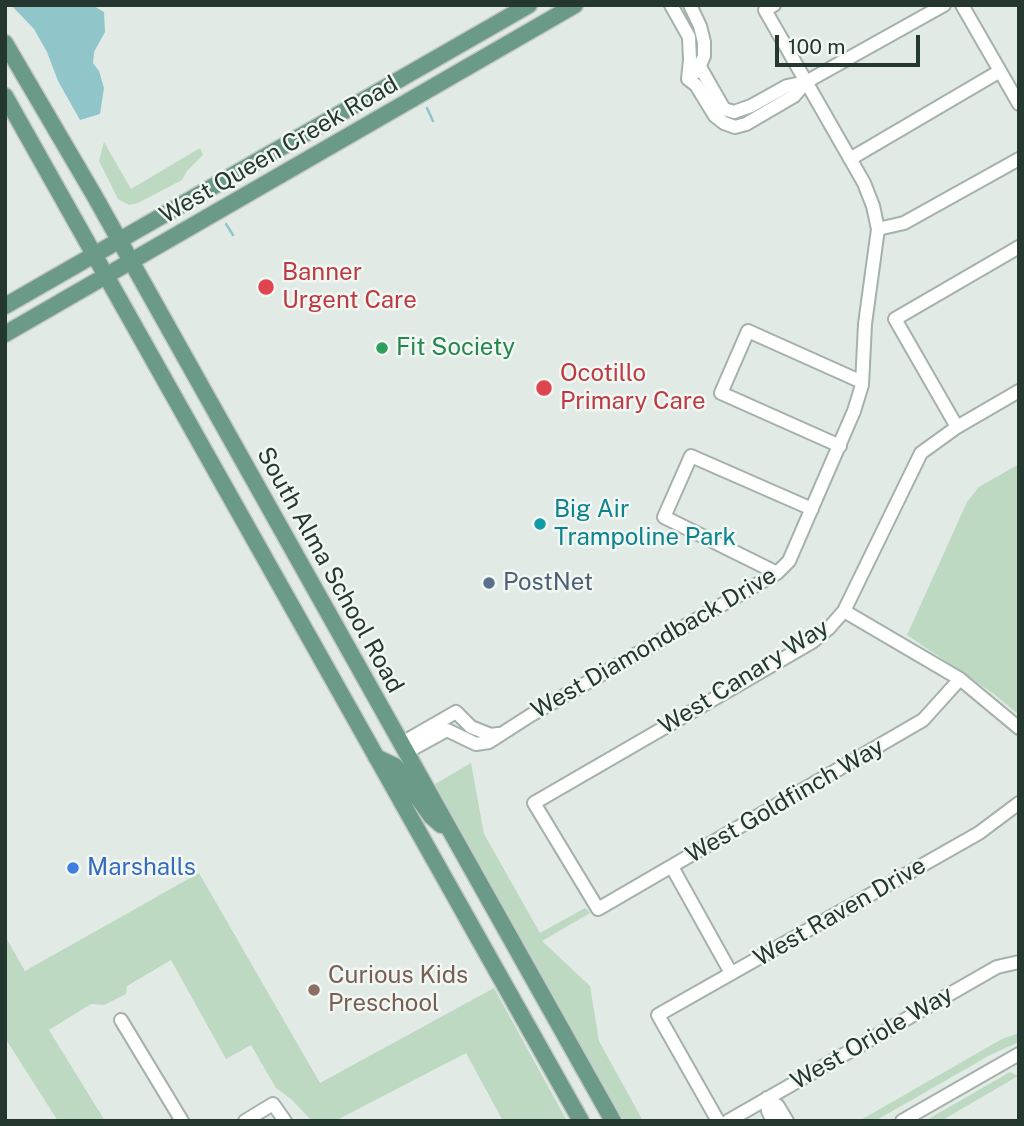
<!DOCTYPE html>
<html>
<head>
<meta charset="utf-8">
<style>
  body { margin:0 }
  #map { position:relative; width:1024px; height:1126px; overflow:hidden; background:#e1eae5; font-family:"Public Sans",sans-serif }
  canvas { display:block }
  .frame { position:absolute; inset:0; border:7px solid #243830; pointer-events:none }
  .scale { position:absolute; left:775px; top:35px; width:145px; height:32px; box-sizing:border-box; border:4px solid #243830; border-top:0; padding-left:9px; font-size:21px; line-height:24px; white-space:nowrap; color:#243830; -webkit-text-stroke:5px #f1f7f3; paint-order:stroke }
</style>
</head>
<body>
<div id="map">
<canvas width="1024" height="1126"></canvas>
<div class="frame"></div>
<div class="scale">100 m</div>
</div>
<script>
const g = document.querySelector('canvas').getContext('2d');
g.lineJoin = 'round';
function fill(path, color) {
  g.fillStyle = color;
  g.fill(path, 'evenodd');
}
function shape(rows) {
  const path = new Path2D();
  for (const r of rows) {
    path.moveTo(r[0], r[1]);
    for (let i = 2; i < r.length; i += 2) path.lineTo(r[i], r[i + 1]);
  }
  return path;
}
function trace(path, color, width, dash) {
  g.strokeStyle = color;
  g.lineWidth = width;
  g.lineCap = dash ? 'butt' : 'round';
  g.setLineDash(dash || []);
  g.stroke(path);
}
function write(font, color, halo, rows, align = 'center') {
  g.font = font + ' "Public Sans",sans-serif';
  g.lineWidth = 5;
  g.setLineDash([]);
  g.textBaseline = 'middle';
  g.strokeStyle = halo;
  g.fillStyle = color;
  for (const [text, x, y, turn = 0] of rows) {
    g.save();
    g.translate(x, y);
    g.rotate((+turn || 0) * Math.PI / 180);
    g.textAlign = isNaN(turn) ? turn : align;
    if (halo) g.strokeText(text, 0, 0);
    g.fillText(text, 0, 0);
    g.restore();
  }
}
fill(shape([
  [104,142,131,189,200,148,203,155,187,171,182,180,138,203,129,205,118,199,99,161],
  [1019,464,1019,715,994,694,907,635,967,502,979,487],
  [471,763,484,834,540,933,585,908,590,913,542,941,590,986,599,1041,643,1121,624,1121,435,784],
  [199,873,320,1083,494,988,567,1121,503,1121,466,1053,335,1121,312,1121,291,1099,276,1088,251,1045,226,1059,171,960,127,986,126,994,104,1005,91,1004,49,1030,105,1121,58,1121,5,1038,5,936,25,971],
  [1019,1033,1019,1042,990,1055,875,1121,859,1121,1002,1039],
  [1010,1072,1018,1076,941,1121,925,1121]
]), '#bdd9c1');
fill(shape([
  [11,5,92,5,104,12,105,32,94,52,93,63,99,71,104,88,100,114,80,120,58,81,47,52,34,29]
]), '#90c6c9');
trace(shape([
  [427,108,433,121],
  [226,224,233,235]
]), '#90c6c9', 2.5);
const minor = shape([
  [671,5,689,37,690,60,688,79],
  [690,5,700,26,704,42,704,56,697,72],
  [962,5,1019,104],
  [700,67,724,109,734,112,751,106,787,86,806,82],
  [688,79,696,85,715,116,724,123,735,127,746,124,794,96,806,82,944,5],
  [850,159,1000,71],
  [878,229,904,223,1019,159],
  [957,427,895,319,1019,247],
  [840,446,721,393,748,331,862,382],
  [777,573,664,517,691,456,812,509],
  [844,611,960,679,1019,728],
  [960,679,923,720,598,909,534,803,812,642,829,628,844,611,921,453,957,427,1019,391],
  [402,743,456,712,471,727,491,735,498,734],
  [407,752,447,730,476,744,489,742,531,715,777,573,789,561,854,411,862,385,865,324,878,229,873,206,864,183,765,10,774,5],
  [672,867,731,973],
  [121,1020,182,1121],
  [767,1098,778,1106,787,1121],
  [767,1098,768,1111,773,1121],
  [245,1121,273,1104,285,1121],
  [718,1121,658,1015,979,833,1019,803],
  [728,1121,997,967,1019,962],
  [902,1121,1019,1054]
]);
const major = shape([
  [5,43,94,195,613,1121],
  [5,96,581,1121],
  [5,306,529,5],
  [5,334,575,5],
  [376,757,395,766,431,816,441,825]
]);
trace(minor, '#a5b1ab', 16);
trace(major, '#c2c7c5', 19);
trace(minor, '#fff', 12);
trace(major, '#6b9a89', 16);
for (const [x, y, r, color] of [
  [266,287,9,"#e0444e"],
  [382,348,7,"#2e9e5b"],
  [544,388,9,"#e0444e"],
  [540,524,7,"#0f9aa8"],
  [489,583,7,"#5c6f8a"],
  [73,868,7,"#3f7fe0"],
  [314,990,7,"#8d6e63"]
]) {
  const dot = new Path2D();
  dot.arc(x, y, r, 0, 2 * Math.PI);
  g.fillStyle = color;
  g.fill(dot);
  trace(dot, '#f1f7f3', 2.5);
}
write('24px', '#243830', '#f1f7f3', [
  ["West Queen Creek Road",279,150,-30],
  ["South Alma School Road",330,570,61],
  ["West Diamondback Drive",654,643,-30],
  ["West Canary Way",744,677,-32],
  ["West Goldfinch Way",785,801,-30],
  ["West Raven Drive",840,912,-30],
  ["West Oriole Way",872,1038,-30]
]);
write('24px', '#be3a42', '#f1f7f3', [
  ["Banner",282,273],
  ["Urgent Care",282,301],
  ["Ocotillo",560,374],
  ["Primary Care",560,402]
], 'left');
write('24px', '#27864d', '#f1f7f3', [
  ["Fit Society",396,348]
], 'left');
write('24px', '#0d838f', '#f1f7f3', [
  ["Big Air",554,510],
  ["Trampoline Park",554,538]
], 'left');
write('24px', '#4e5e75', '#f1f7f3', [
  ["PostNet",503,583]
], 'left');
write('24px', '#366cbe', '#f1f7f3', [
  ["Marshalls",87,868]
], 'left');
write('24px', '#785e54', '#f1f7f3', [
  ["Curious Kids",328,976],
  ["Preschool",328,1004]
], 'left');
</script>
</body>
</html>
